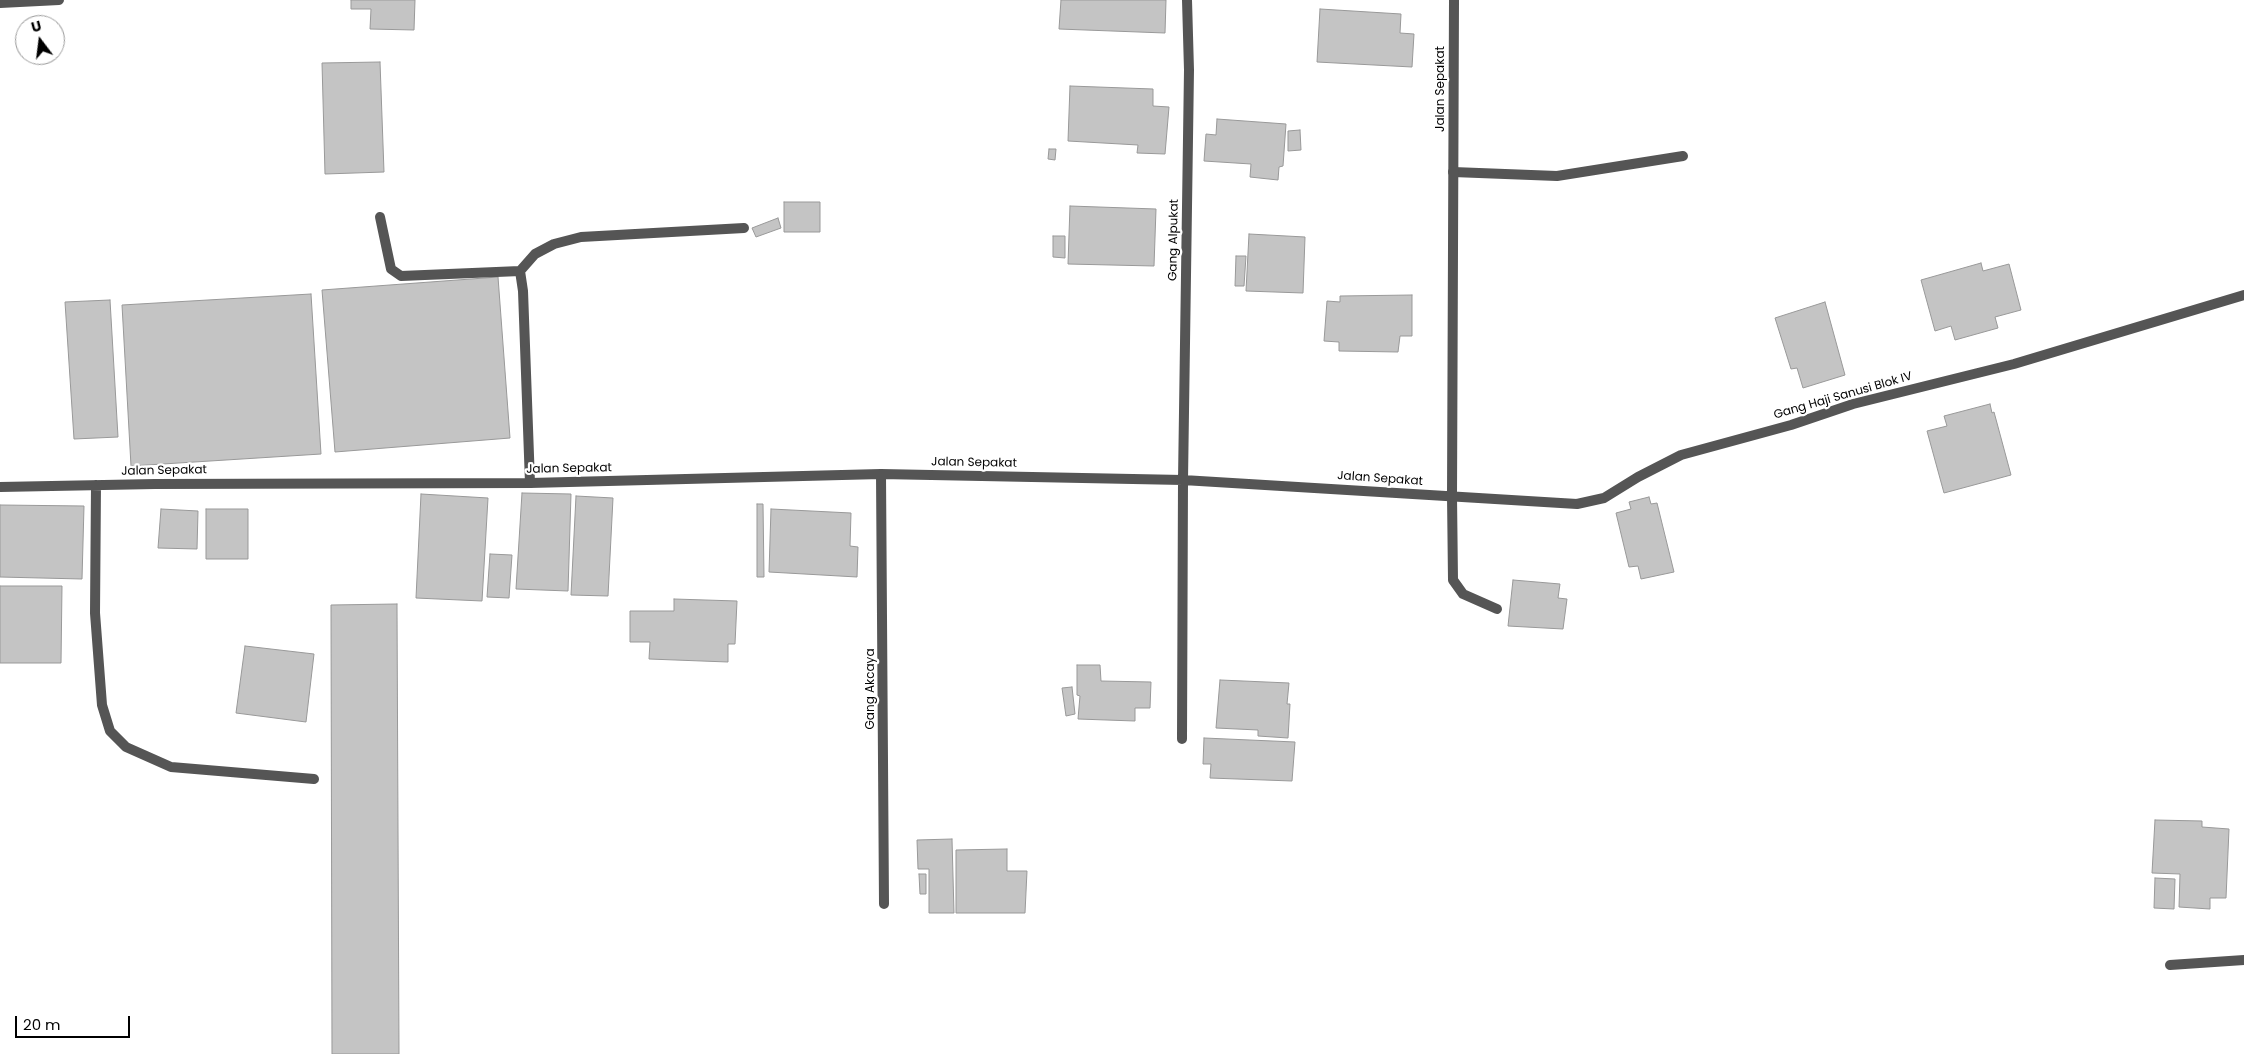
<!DOCTYPE html>
<html>
<head>
<meta charset="utf-8">
<style>
  body { margin:0 }
  #map { position:relative; width:2244px; height:1054px; overflow:hidden; background:#fff; font-family:Poppins,sans-serif }
  canvas { display:block }
  .north { position:absolute; left:15px; top:15px; width:50px; height:50px; box-sizing:border-box; background:#fff; border:1px solid #999; border-radius:50%; rotate:345deg; font-size:14px; font-weight:700; line-height:20px; text-align:center; color:#000 }
  .north::after { content:''; display:block; margin:auto; width:18px; height:22px; background:#000; clip-path:polygon(50% 0,100% 100%,50% 72%,0 100%) }
  .scale { position:absolute; left:15px; top:1016px; width:115px; height:22px; box-sizing:border-box; border:2px solid #000; border-top:0; padding-left:6px; font-size:15px; line-height:18px; white-space:nowrap; color:#000; -webkit-text-stroke:4px #fff; paint-order:stroke }
</style>
</head>
<body>
<div id="map">
<canvas width="2244" height="1054"></canvas>
<div class="north">U</div>
<div class="scale">20 m</div>
</div>
<script>
const g = document.querySelector('canvas').getContext('2d');
g.lineJoin = 'round';
function fill(path, color) {
  g.fillStyle = color;
  g.fill(path, 'evenodd');
}
function shape(rows) {
  const path = new Path2D();
  for (const r of rows) {
    path.moveTo(r[0], r[1]);
    for (let i = 2; i < r.length; i += 2) path.lineTo(r[i], r[i + 1]);
  }
  return path;
}
function trace(path, color, width, dash) {
  g.strokeStyle = color;
  g.lineWidth = width;
  g.lineCap = dash ? 'butt' : 'round';
  g.setLineDash(dash || []);
  g.stroke(path);
}
function write(font, color, halo, rows, align = 'center') {
  g.font = font + ' Poppins,sans-serif';
  g.lineWidth = 4.5;
  g.setLineDash([]);
  g.textBaseline = 'middle';
  g.strokeStyle = halo;
  g.fillStyle = color;
  for (const [text, x, y, turn = 0] of rows) {
    g.save();
    g.translate(x, y);
    g.rotate((+turn || 0) * Math.PI / 180);
    g.textAlign = isNaN(turn) ? turn : align;
    if (halo) g.strokeText(text, 0, 0);
    g.fillText(text, 0, 0);
    g.restore();
  }
}
const building = shape([
  [351,0,415,0,414,30,370,29,371,9,351,9,351,0],
  [1061,0,1166,0,1165,33,1059,29,1061,0],
  [1320,9,1401,14,1400,33,1414,34,1412,67,1317,62,1320,9],
  [380,62,384,172,325,174,322,63,380,62],
  [1070,86,1153,89,1153,106,1169,107,1165,154,1137,153,1138,145,1068,141,1070,86],
  [1217,119,1286,124,1283,166,1279,167,1278,180,1250,177,1251,164,1204,161,1206,134,1216,135,1217,119],
  [1300,130,1301,150,1288,151,1288,131,1300,130],
  [1049,149,1056,149,1055,160,1048,159,1049,149],
  [784,202,820,202,820,232,784,232,784,202],
  [1070,206,1156,209,1154,266,1068,264,1070,206],
  [778,218,781,228,756,237,752,228,778,218],
  [1249,234,1305,237,1303,293,1246,291,1249,234],
  [1053,236,1065,236,1065,258,1053,257,1053,236],
  [1236,256,1246,256,1244,286,1235,286,1236,256],
  [1981,263,1983,271,2009,264,2021,310,1995,317,1998,328,1955,340,1951,326,1935,331,1921,280,1981,263],
  [498,277,510,438,335,452,322,290,498,277],
  [311,294,321,454,131,466,122,305,311,294],
  [1412,295,1412,336,1400,336,1398,352,1339,351,1339,342,1324,341,1327,301,1340,302,1340,296,1412,295],
  [110,300,118,437,74,439,65,302,110,300],
  [1825,302,1845,375,1803,388,1797,368,1791,369,1775,318,1825,302],
  [1990,404,1992,413,1994,412,2011,475,1944,493,1927,431,1947,426,1944,416,1990,404],
  [522,493,571,494,568,591,516,589,522,493],
  [421,494,488,498,482,601,416,598,421,494],
  [576,496,613,498,608,596,571,595,576,496],
  [1649,497,1651,504,1657,503,1674,572,1641,579,1638,566,1629,567,1616,513,1631,509,1629,502,1649,497],
  [757,504,763,504,764,577,757,577,757,504],
  [0,505,84,506,82,579,0,577,0,505],
  [161,509,198,511,197,549,158,548,161,509],
  [206,509,248,509,248,559,206,559,206,509],
  [771,509,851,513,850,546,858,547,857,577,769,572,771,509],
  [490,554,512,555,509,598,487,597,490,554],
  [1513,580,1560,584,1558,598,1567,599,1563,629,1508,626,1513,580],
  [0,586,62,586,61,663,0,663,0,586],
  [674,599,737,601,735,644,728,644,728,662,649,659,650,642,630,642,630,611,674,611,674,599],
  [397,604,399,1054,332,1054,331,605,397,604],
  [245,646,314,654,306,722,236,713,245,646],
  [1077,665,1100,665,1101,681,1151,682,1150,708,1135,708,1135,721,1078,719,1080,696,1077,695,1077,665],
  [1220,680,1289,683,1287,704,1290,704,1288,738,1258,736,1258,730,1216,728,1220,680],
  [1072,687,1075,714,1066,716,1062,688,1072,687],
  [1204,738,1295,742,1292,781,1210,778,1211,764,1203,764,1204,738],
  [2155,820,2202,821,2202,827,2229,829,2226,898,2210,898,2210,909,2179,907,2180,874,2152,873,2155,820],
  [952,839,954,913,929,913,929,869,918,869,917,840,952,839],
  [1007,849,1007,871,1027,871,1025,913,956,913,956,850,1007,849],
  [919,874,926,874,926,894,920,894,919,874],
  [2155,878,2175,879,2174,909,2154,908,2155,878]
]);
fill(building, '#c4c4c4');
trace(building, '#999', 1);
trace(shape([
  [1453,172,1557,176,1683,156],
  [380,217,391,269,401,276,520,271,523,291,530,483],
  [520,271,535,254,554,244,581,237,744,228],
  [1452,496,1453,580,1463,594,1497,609]
]), '#555', 10);
trace(shape([
  [0,3,59,0],
  [881,474,884,904],
  [96,485,95,613,102,705,110,731,126,747,171,767,314,779],
  [0,487,155,484,530,483,881,474,1183,480,1577,504,1604,498,1638,477,1681,455,1791,425,1853,404,2014,364,2244,295],
  [1452,496,1454,0],
  [1182,739,1183,480,1189,70,1187,0],
  [2170,965,2244,960]
]), '#555', 10);
write('12px', '#000', '#fff', [
  ["Jalan Sepakat",1441,89,-90],
  ["Gang Alpukat",1174,240,-89],
  ["Gang Haji Sanusi Blok IV",1843,396,-16],
  ["Jalan Sepakat",974,463,1],
  ["Jalan Sepakat",569,469,-1],
  ["Jalan Sepakat",164,471,-1],
  ["Jalan Sepakat",1380,479,4],
  ["Gang Akcaya",871,689,-90]
]);
</script>
</body>
</html>
